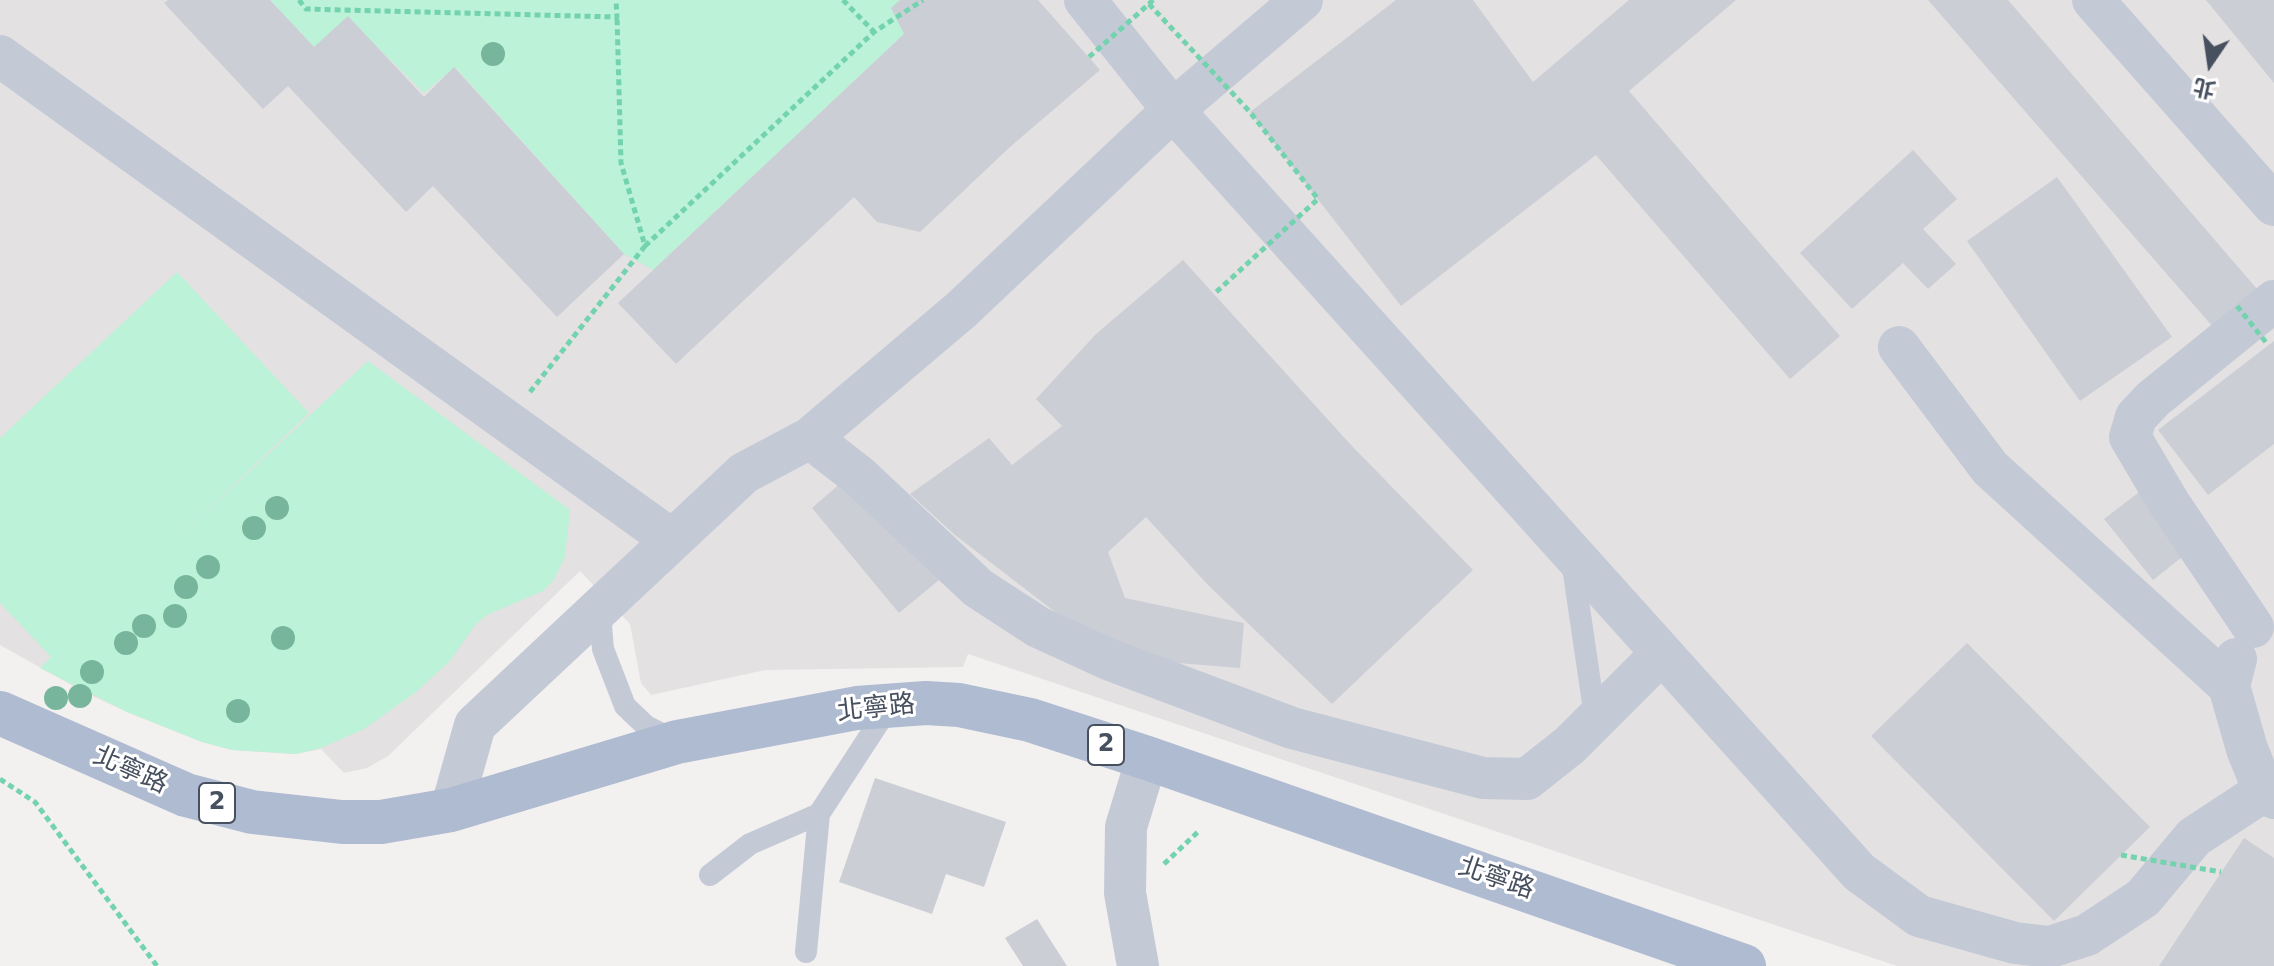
<!DOCTYPE html>
<html>
<head>
<meta charset="utf-8">
<style>
  body { margin:0 }
  #map { position:relative; width:2274px; height:966px; overflow:hidden; background:#f3f0f0; font-family:"DejaVu Sans","Noto Sans TC",sans-serif }
  canvas { display:block }
  .north { position:absolute; left:2170px; top:24px; width:80px; height:80px; -webkit-text-stroke:6px #fff; paint-order:stroke; rotate:193deg; font-size:22px; font-weight:700; line-height:32px; text-align:center; color:#47505f }
  .north::after { content:''; display:block; margin:auto; width:28px; height:36px; background:#47505f; clip-path:polygon(50% 0,100% 100%,50% 72%,0 100%) }
</style>
</head>
<body>
<div id="map">
<canvas width="2274" height="966"></canvas>
<div class="north">北</div>
</div>
<script>
const g = document.querySelector('canvas').getContext('2d');
g.lineJoin = 'round';
function fill(path, color) {
  g.fillStyle = color;
  g.fill(path, 'evenodd');
}
function shape(rows) {
  const path = new Path2D();
  for (const r of rows) {
    path.moveTo(r[0], r[1]);
    for (let i = 2; i < r.length; i += 2) path.lineTo(r[i], r[i + 1]);
  }
  return path;
}
function trace(path, color, width, dash) {
  g.strokeStyle = color;
  g.lineWidth = width;
  g.lineCap = dash ? 'butt' : 'round';
  g.setLineDash(dash || []);
  g.stroke(path);
}
function write(font, color, halo, rows, align = 'center') {
  g.font = font + ' "DejaVu Sans","Noto Sans TC",sans-serif';
  g.lineWidth = 6;
  g.setLineDash([]);
  g.textBaseline = 'middle';
  g.strokeStyle = halo;
  g.fillStyle = color;
  for (const [text, x, y, turn = 0] of rows) {
    g.save();
    g.translate(x, y);
    g.rotate((+turn || 0) * Math.PI / 180);
    g.textAlign = isNaN(turn) ? turn : align;
    if (halo) g.strokeText(text, 0, 0);
    g.fillText(text, 0, 0);
    g.restore();
  }
}
fill(shape([
  [0,0,2274,0,2274,966,1897,966,968,654,963,667,765,670,651,695,641,683,630,624,580,571,388,756,367,768,344,773,321,749,296,754,232,750,202,742,127,712,84,692,0,645]
]), '#e4e1e2');
fill(shape([
  [270,0,900,0,904,34,653,270,624,254,455,67,424,93,350,20,314,47],
  [177,272,309,413,178,538,368,361,570,510,565,557,553,581,543,591,487,615,476,624,449,662,416,692,364,729,321,748,296,754,232,750,202,742,127,712,40,668,51,657,0,603,0,438]
]), '#bcf2d7');
fill(shape([
  [168,0,270,0,314,47,348,16,424,97,454,67,624,254,557,317,433,186,406,212,288,86,263,109,164,3],
  [900,0,1038,0,1100,70,1011,146,920,232,877,222,854,197,676,364,618,303,904,34,891,8],
  [1396,0,1473,0,1533,82,1629,0,1736,0,1629,91,1840,336,1790,379,1596,155,1401,306,1250,112],
  [1928,0,2008,0,2257,289,2213,327],
  [2206,0,2274,0,2274,83],
  [1913,150,1957,199,1923,229,1956,264,1928,289,1903,263,1852,309,1800,253],
  [2057,177,2172,337,2080,401,1967,241],
  [1183,260,1351,445,1473,570,1332,704,1207,584,1146,517,1108,552,1125,598,1244,623,1240,668,1165,662,1072,625,955,535,910,494,989,438,1012,465,1062,426,1036,399,1096,334],
  [2274,341,2274,444,2208,495,2158,430],
  [850,475,939,580,899,613,812,508],
  [2143,489,2191,550,2153,580,2104,519],
  [1967,643,2150,827,2054,921,1871,736],
  [875,778,1006,822,984,887,946,874,932,914,839,882],
  [2244,838,2274,858,2274,966,2159,966],
  [1037,919,1067,966,1023,966,1005,938]
]), '#ccced6');
trace(shape([
  [299,0,306,9,617,17,616,0],
  [843,0,874,32],
  [1149,4,1153,0],
  [645,246,874,32,923,0],
  [530,392,645,246,621,163,617,17],
  [0,779,35,802,157,966],
  [1164,864,1200,830]
]), '#72d3ae', 5, [6, 4]);
trace(shape([
  [1572,560,1595,717],
  [605,608,601,626,603,649,625,706,646,726,676,741],
  [819,814,890,705],
  [710,875,750,844,819,814,806,952]
]), '#c3cad6', 22);
trace(shape([
  [1085,0,1173,110,1859,872,1919,916,2015,943,2050,947,2087,935,2143,898,2194,837,2264,791],
  [1302,0,1173,110,961,310,810,438,859,476,978,588,1038,627,1108,659,1292,728,1483,778,1527,779,1570,745,1662,653],
  [2093,0,2274,205],
  [0,56,672,540],
  [1899,347,1990,468,2229,686],
  [2253,627,2169,503,2130,437,2136,417,2153,399,2274,301],
  [2236,659,2229,686,2247,749,2264,791,2274,798],
  [451,810,475,725,744,473,810,438],
  [1138,966,1125,893,1126,827,1147,758]
]), '#c3cad6', 42);
trace(shape([
  [0,713,186,795,252,812,342,822,381,822,451,810,677,742,857,708,926,703,959,705,1030,720,1147,758,1744,966]
]), '#aebbd0', 44);
trace(shape([
  [1089,57,1149,4,1250,112,1318,199,1214,294],
  [2237,306,2268,345],
  [2121,855,2221,872]
]), '#72d3ae', 5, [6, 4]);
g.fillStyle = '#77b69d';
for (const [x, y] of [
  [493,54],
  [277,508],
  [254,528],
  [208,567],
  [186,587],
  [175,616],
  [144,626],
  [283,638],
  [126,643],
  [92,672],
  [80,696],
  [56,698],
  [238,711]
]) {
  g.beginPath();
  g.arc(x, y, 12, 0, 2 * Math.PI);
  g.fill();
}
for (const [x, y, w] of [
  [1106,745,36],
  [217,803,36]
]) {
  const box = new Path2D();
  box.roundRect(x - w / 2, y - 20, w, 40, 6);
  g.fillStyle = '#fff';
  g.fill(box);
  trace(box, '#47505f', 2);
}
write('bold 24px', '#47505f', null, [
  ["2",1106,745],
  ["2",217,803]
]);
write('26px', '#47505f', '#fff', [
  ["北寧路",876,709,-6],
  ["北寧路",130,771,24],
  ["北寧路",1496,879,19]
]);
</script>
</body>
</html>
